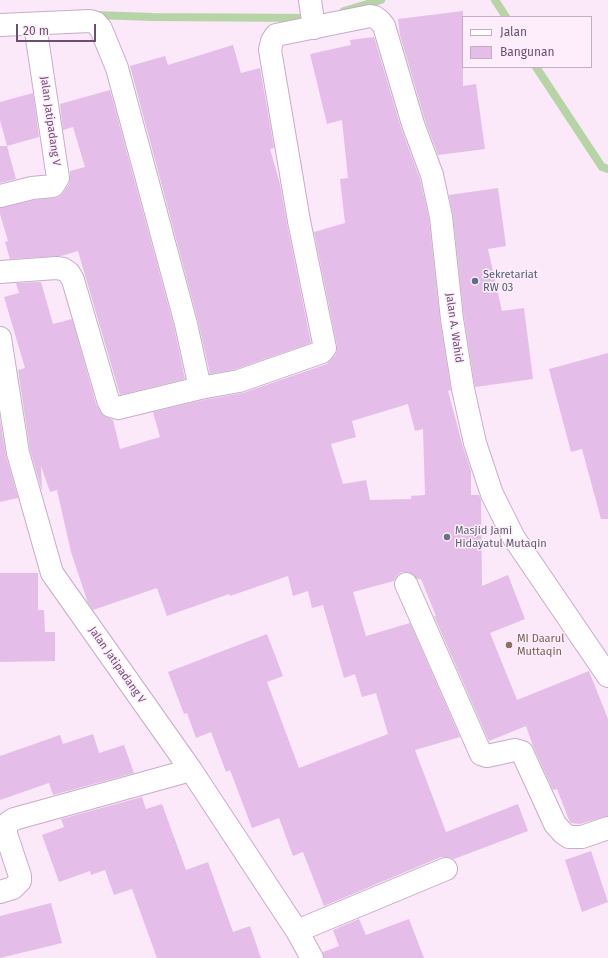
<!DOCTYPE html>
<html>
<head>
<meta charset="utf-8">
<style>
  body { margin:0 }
  #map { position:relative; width:608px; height:958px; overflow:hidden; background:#fbe8f9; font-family:"Fira Sans",sans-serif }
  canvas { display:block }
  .legend { position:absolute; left:462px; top:16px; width:130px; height:52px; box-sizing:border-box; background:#feeefc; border:1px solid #c4aec5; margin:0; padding:5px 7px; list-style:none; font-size:12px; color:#6d4e73 }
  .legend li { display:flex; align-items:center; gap:8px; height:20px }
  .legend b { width:20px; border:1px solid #c4aec5 }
  .scale { position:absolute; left:16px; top:24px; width:80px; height:18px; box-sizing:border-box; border:2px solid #6d4e73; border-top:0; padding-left:5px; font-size:12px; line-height:14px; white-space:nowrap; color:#6d4e73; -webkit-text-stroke:3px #feeefc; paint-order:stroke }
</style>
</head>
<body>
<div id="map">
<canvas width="608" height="958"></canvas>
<ul class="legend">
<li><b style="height:5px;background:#fff"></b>Jalan</li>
<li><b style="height:11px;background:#e4bde9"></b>Bangunan</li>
</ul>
<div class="scale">20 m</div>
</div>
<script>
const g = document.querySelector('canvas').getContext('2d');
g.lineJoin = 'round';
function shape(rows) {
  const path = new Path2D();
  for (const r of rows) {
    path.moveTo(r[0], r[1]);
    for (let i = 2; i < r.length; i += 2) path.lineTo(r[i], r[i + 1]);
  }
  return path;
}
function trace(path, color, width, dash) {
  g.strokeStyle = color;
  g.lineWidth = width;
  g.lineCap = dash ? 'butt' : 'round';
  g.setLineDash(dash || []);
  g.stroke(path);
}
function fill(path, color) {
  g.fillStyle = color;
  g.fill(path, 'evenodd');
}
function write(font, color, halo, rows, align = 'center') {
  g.font = font + ' "Fira Sans",sans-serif';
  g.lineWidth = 3;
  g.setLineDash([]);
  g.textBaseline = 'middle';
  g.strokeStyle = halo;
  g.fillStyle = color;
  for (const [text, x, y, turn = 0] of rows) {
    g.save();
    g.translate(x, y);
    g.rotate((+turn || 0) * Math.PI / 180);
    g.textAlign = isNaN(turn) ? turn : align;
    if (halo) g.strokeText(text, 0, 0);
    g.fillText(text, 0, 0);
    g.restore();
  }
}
trace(shape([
  [495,0,506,17],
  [344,11,381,0],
  [93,15,153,17,311,18],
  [536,67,602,167,608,169]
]), '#b6d4a5', 8);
fill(shape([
  [463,11,463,86,476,84,485,149,438,155,425,120,400,35,398,19],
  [374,37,401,128,420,179,429,219,440,320,451,390,448,391,463,447,471,471,471,495,479,495,481,500,482,586,508,575,525,619,490,633,517,700,589,671,608,719,608,816,580,824,571,823,569,820,557,789,553,790,533,746,526,726,489,741,434,616,436,616,421,579,417,579,413,574,408,572,401,572,396,576,394,581,353,592,366,636,410,623,460,737,415,750,446,832,518,804,528,831,454,859,447,857,441,857,324,906,303,852,293,856,279,818,252,828,230,770,226,772,211,732,196,738,187,713,184,714,168,672,267,634,283,676,267,682,299,768,388,734,376,693,362,697,355,674,344,678,323,605,312,608,308,591,293,596,288,576,230,596,229,594,167,616,157,588,93,610,88,603,71,552,57,490,50,492,41,466,42,491,30,450,18,370,25,368,4,297,19,293,16,283,41,282,53,324,72,319,96,404,103,415,113,420,120,449,160,437,153,412,203,400,243,393,327,364,335,356,337,351,337,345,314,232,345,223,340,179,348,178,342,120,327,124,310,54,351,45,350,40],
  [408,404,415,431,423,429,425,495,411,496,411,499,370,500,366,480,343,484,331,444,356,437,352,421],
  [233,45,241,73,260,68,274,148,270,149,280,184,287,224,311,343,236,369,210,374,198,321,130,66,165,56,168,65],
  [110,90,174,327,185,379,120,395,78,251,61,256,10,259,5,242,8,241,0,214,0,208,34,200,55,198,59,197,63,193,69,184,70,177,70,171,85,167,73,127,63,130,60,104],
  [33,93,39,137,7,146,0,120,0,102],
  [0,146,7,146,16,179,0,183],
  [498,188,506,246,488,249,502,311,524,308,533,379,475,387,464,317,453,216,449,195],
  [608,353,608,519,601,519,582,449,571,452,549,369],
  [0,419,6,456,18,498,0,502],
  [0,573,38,573,38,610,44,610,45,632,55,632,55,661,0,662],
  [93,734,99,753,124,745,134,773,53,795,49,783,0,800,0,756,60,735,63,744],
  [142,797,146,809,162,804,186,870,208,862,233,932,250,926,261,958,157,958,132,889,114,895,105,870,91,875,90,871,59,882,42,835,64,827,61,819],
  [591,851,608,902,582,912,565,860],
  [51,903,62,943,0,958,0,916],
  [359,919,366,935,409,919,424,958,324,958,323,952,339,946,333,930]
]), '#e4bde9');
const minor = shape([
  [310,0,314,28],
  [0,25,90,21,96,23,101,29,117,68,186,324,200,388,239,381,322,352,325,348,299,221,270,50,272,41,276,35,370,16,375,17,380,21,384,26,413,124,432,175,441,217,452,319,463,389,475,443,492,494,514,538,608,676],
  [0,196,32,188,53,186,58,178,35,25],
  [0,272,56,268,63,269,69,273,73,280,108,400,111,406,118,408,200,388],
  [0,338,18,453,52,573,191,770,297,931,312,958],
  [406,584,481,754,487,756,515,750,522,752,555,824,563,833,569,837,582,837,608,828],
  [0,892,13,888,20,881,20,876,6,834,6,827,8,823,14,819,191,770],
  [297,931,446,869]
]);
trace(minor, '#c8acc9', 24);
trace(minor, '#fff', 22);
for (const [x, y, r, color] of [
  [475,281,4,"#5c6f8a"],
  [447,537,4,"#6b7280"],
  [509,645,4,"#8d6e63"]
]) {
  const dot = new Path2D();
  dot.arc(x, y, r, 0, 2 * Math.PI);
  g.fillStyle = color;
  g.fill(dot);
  trace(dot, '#feeefc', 1.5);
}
write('11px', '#6d4e73', '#feeefc', [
  ["Jalan Jatipadang V",50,121,82],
  ["Jalan A. Wahid",454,328,82],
  ["Jalan Jatipadang V",117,665,55]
]);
write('11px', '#4e5e75', '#feeefc', [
  ["Sekretariat",483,275],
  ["RW 03",483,288]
], 'left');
write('11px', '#5b616d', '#feeefc', [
  ["Masjid Jami",455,531],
  ["Hidayatul Mutaqin",455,544]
], 'left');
write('11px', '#785e54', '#feeefc', [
  ["MI Daarul",517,639],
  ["Muttaqin",517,652]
], 'left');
</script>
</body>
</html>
